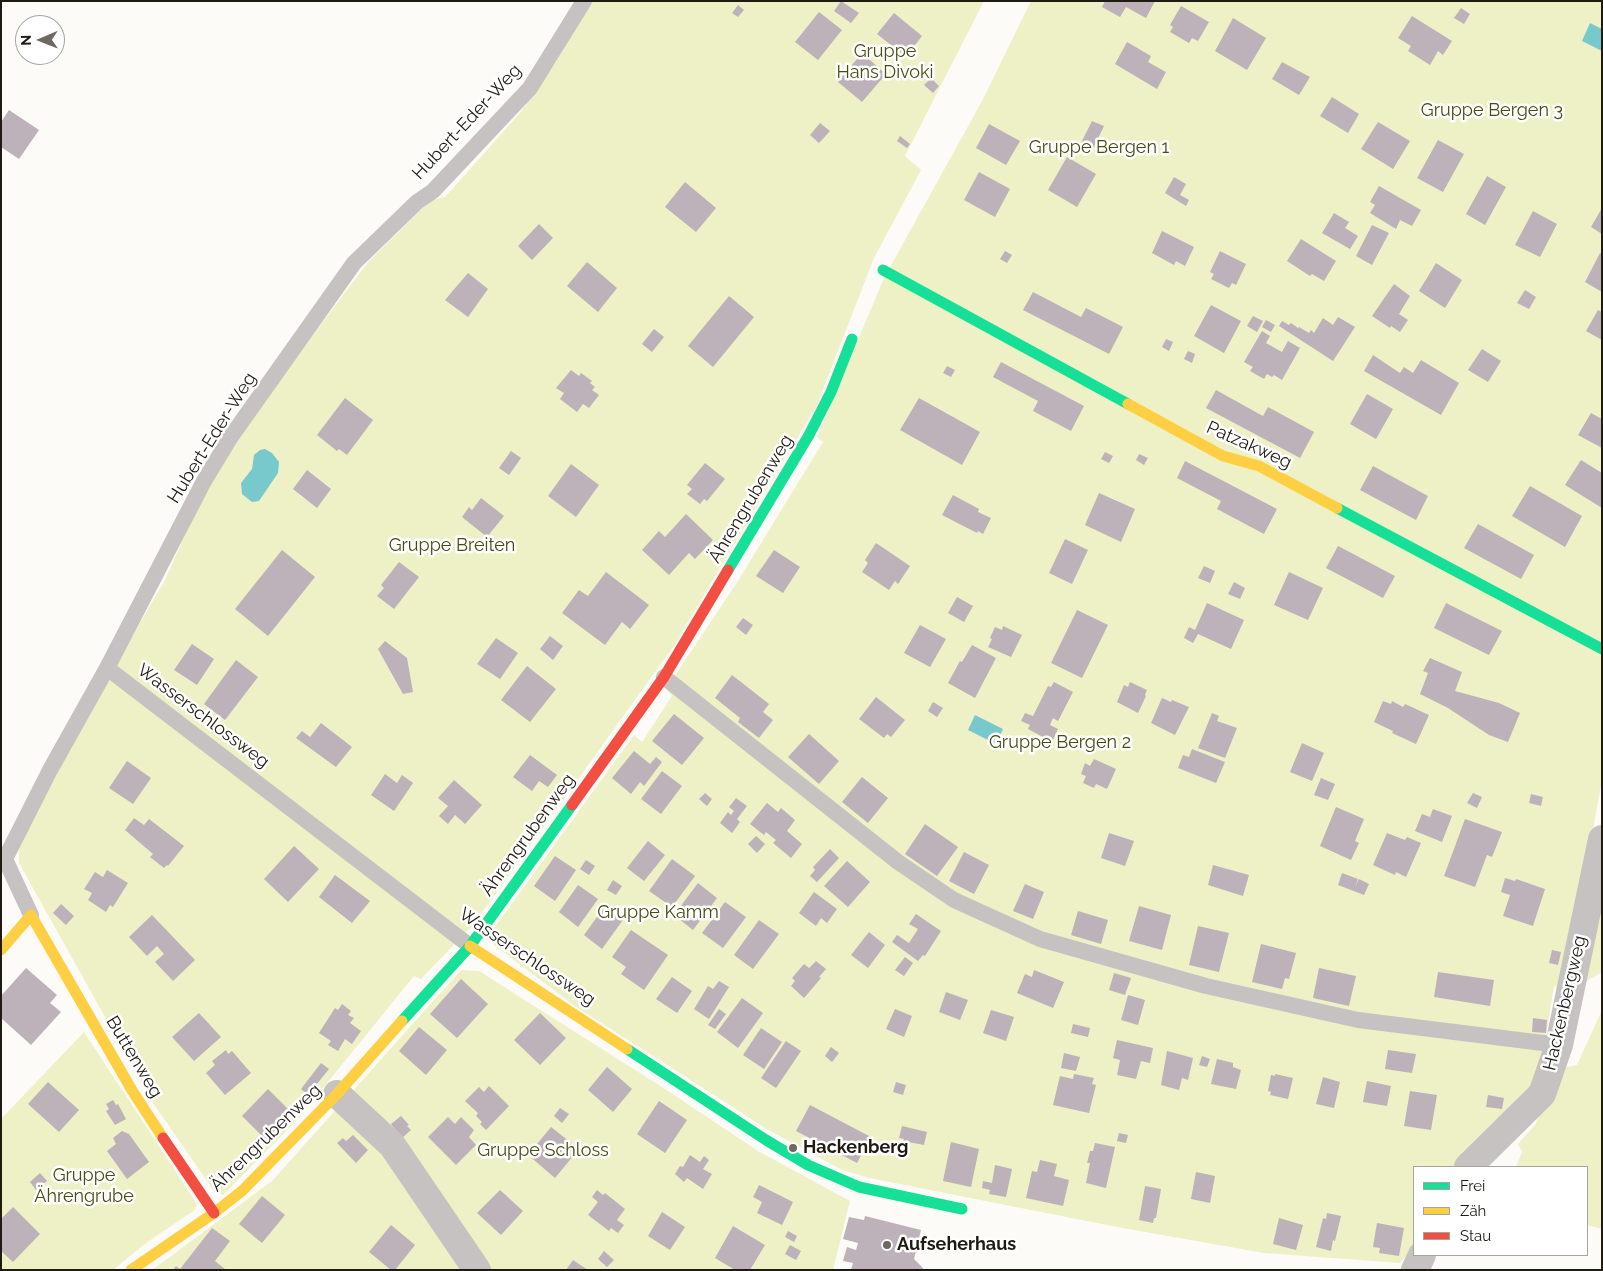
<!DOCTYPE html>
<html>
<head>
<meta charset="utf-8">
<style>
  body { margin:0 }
  #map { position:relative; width:1603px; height:1271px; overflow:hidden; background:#fdfbf8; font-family:Raleway,sans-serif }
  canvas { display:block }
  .frame { position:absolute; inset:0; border:2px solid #1f1b13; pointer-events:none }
  .legend { position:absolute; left:1413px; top:1166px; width:175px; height:90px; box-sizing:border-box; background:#fff; border:1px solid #a5a4a1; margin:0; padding:6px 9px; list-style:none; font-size:15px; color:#1f1b13 }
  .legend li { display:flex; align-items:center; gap:10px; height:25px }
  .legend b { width:25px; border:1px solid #a5a4a1 }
  .north { position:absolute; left:15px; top:15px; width:50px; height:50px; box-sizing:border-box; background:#fff; border:1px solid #a5a4a1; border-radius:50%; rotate:269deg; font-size:14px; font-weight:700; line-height:20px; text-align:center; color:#1f1b13 }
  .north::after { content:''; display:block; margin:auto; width:18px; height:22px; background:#6d6963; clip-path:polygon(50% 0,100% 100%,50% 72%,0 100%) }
</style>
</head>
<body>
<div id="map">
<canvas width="1603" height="1271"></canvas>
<div class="frame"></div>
<ul class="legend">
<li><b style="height:6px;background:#16e098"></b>Frei</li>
<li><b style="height:6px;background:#ffcf43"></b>Zäh</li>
<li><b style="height:6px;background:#f24e42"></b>Stau</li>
</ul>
<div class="north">N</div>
</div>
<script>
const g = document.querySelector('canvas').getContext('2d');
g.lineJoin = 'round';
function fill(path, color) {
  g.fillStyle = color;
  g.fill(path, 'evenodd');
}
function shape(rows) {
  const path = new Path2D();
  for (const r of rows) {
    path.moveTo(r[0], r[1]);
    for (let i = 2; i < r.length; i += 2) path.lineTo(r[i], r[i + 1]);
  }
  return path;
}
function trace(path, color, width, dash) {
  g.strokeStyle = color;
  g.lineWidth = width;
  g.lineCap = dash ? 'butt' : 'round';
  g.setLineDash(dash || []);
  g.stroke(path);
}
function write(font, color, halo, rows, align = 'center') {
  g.font = font + ' Raleway,sans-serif';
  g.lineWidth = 5;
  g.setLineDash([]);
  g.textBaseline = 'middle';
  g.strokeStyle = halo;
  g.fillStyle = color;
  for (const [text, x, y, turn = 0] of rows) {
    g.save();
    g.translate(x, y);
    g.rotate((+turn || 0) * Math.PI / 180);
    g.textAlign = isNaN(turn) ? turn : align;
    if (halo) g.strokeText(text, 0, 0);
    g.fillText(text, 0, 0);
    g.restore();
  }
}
fill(shape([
  [591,1,984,1,905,156,921,170,874,258,817,405,673,647,474,924,421,979,414,976,297,1120,223,1195,214,1191,153,1103,19,863,19,847,101,689,165,580,207,485,255,412,368,262,431,200,445,197,519,114,556,62],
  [1031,1,1602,1,1602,780,1587,862,1560,987,1554,986,1544,1048,1548,1050,1525,1098,1454,1167,1414,1167,1414,1241,1408,1254,1400,1263,1264,1253,1117,1227,869,1178,842,1170,770,1131,575,1006,486,939,634,735,642,742,672,696,666,689,736,584,823,442,817,437,884,278,982,101],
  [1602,879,1602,972,1580,985],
  [461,970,479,971,659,1085,758,1151,850,1201,833,1270,152,1270,272,1181],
  [1602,1010,1602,1229,1587,1225,1587,1167,1516,1167,1522,1152,1518,1144,1535,1125,1548,1098,1559,1068,1577,1065],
  [84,1032,197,1204,195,1210,146,1243,113,1270,1,1270,1,1119]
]), '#eef1c6');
fill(shape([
  [1590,23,1602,29,1602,51,1582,41],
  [265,449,272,453,279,462,278,473,259,501,252,502,242,494,241,483,252,469,254,455,260,450],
  [975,715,1003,729,996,744,968,730]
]), '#78c9cc');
fill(shape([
  [841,1,859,13,851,23,834,11],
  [1105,1,1155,1,1146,18,1126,7,1120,17,1102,7],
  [738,5,744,10,738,17,732,13],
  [1181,6,1209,22,1198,41,1192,38,1189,43,1170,32,1173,27,1170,25],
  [1461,8,1470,14,1464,24,1454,18],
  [819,12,842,30,818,60,795,42],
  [894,13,922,36,906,57,877,34],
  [1412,16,1452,41,1443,55,1438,51,1430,65,1408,51,1411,46,1398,38],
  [1233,18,1266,38,1247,70,1215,51],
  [1127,42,1151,56,1148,62,1166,72,1157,89,1115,64],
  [862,53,886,74,862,102,838,82],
  [1282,62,1310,77,1299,95,1272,79],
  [931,78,939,86,933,93,924,85],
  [1332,97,1359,114,1348,133,1320,116],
  [9,110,39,130,19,159,1,147,1,122],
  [1092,121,1104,126,1093,149,1081,143],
  [1378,122,1410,141,1393,169,1361,149],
  [820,123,830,131,819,143,810,135],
  [989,124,1020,141,1006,165,976,148],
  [900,136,910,144,907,148,897,141],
  [1438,140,1464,154,1443,192,1417,178],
  [1067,157,1096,174,1077,207,1048,190],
  [979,172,1010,189,995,217,964,200],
  [1487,176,1506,187,1485,225,1466,214],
  [1174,177,1186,184,1180,195,1189,200,1186,206,1165,193],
  [685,182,716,208,696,232,665,207],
  [1379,186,1421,210,1412,226,1400,220,1396,229,1370,213,1375,205,1370,202],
  [1602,208,1602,234,1591,227],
  [1533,211,1557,224,1540,257,1515,245],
  [1334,213,1349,222,1345,228,1358,236,1350,249,1322,233],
  [539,224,553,238,532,260,518,246],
  [1372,225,1389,233,1372,265,1356,256],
  [1162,231,1194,247,1185,266,1176,261,1174,265,1152,253],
  [1301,239,1336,261,1324,281,1312,274,1310,276,1287,261],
  [1005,251,1012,255,1007,263,1000,259],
  [1220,251,1246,264,1236,285,1232,283,1229,288,1211,279,1214,274,1210,272],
  [1600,253,1602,254,1602,292,1585,282],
  [587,262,617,288,598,312,567,286],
  [1436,263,1462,280,1445,308,1419,291],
  [468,273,488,289,468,317,445,300],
  [1394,284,1410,296,1399,314,1408,320,1400,332,1391,326,1390,328,1372,316],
  [1525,290,1536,297,1529,309,1517,303],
  [1033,292,1081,317,1086,308,1123,327,1109,354,1023,310],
  [729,296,754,317,713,367,688,346],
  [1211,305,1241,321,1224,353,1194,336],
  [1598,310,1602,312,1602,340,1586,331],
  [1253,316,1263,321,1257,332,1247,326],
  [1338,317,1355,327,1333,361,1279,326,1282,321,1289,325,1291,323,1298,328,1299,327,1309,333,1311,330,1314,333,1323,318,1333,325],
  [1266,320,1275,325,1271,332,1262,327],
  [654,329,664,337,652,352,642,344],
  [1262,331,1270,336,1266,343,1282,352,1288,341,1300,348,1282,380,1274,375,1272,377,1267,374,1264,379,1250,371,1253,367,1244,362],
  [1166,339,1173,342,1169,351,1162,347],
  [1482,349,1501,361,1488,382,1468,370],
  [1188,351,1195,354,1192,363,1184,359],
  [1373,355,1400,373,1404,367,1413,373,1421,360,1459,383,1441,415,1364,371],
  [1001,362,1084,406,1071,431,1033,411,1038,401,993,377],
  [947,366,955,370,951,377,943,373],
  [571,370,579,376,581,373,592,381,590,383,595,387,592,390,599,395,589,408,583,404,577,412,560,399,564,393,556,388],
  [1216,390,1263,416,1268,407,1314,432,1300,458,1206,408],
  [1367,394,1393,409,1376,439,1350,424],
  [345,398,373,420,347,455,339,449,337,451,317,435],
  [919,398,980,432,962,465,900,430],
  [1591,413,1602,419,1602,448,1578,435],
  [511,451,521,458,509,475,499,468],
  [1105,452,1113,456,1109,463,1101,459],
  [1139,454,1148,458,1144,465,1136,460],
  [1581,460,1602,473,1602,508,1565,485],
  [1185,461,1277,509,1264,534,1217,509,1221,501,1177,478],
  [705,463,725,479,707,501,704,499,700,504,687,494,692,489,687,485],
  [571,464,599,485,576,517,548,496],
  [1373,466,1428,496,1416,520,1360,490],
  [307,470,331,489,317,508,293,489],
  [1530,486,1582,516,1565,547,1512,516],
  [1099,493,1135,509,1121,542,1085,525],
  [953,495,979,509,978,512,991,518,983,534,978,531,977,533,942,515],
  [481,498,504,516,487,537,462,517,469,507,472,510],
  [686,514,713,540,695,559,689,553,669,575,642,550,659,531,665,537],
  [1478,524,1534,555,1521,579,1464,548],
  [1065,539,1088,550,1072,584,1049,573],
  [876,543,910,566,898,584,895,581,889,590,862,572,868,563,865,560],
  [1338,546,1395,576,1383,598,1326,568],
  [282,550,315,577,268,636,235,609],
  [774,550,800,567,783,593,756,576],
  [399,562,419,577,394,609,377,596,384,588,381,585],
  [1204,566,1215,571,1210,583,1198,578],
  [606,572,649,605,630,629,622,622,605,645,562,613,579,590,588,596],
  [1289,572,1323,588,1308,620,1274,605],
  [1234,582,1245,588,1240,599,1228,594],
  [957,597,973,606,964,622,948,613],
  [1207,603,1244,620,1231,649,1198,634,1193,643,1184,638,1189,627,1195,630],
  [1446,603,1502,631,1489,655,1434,628],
  [1077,610,1108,625,1082,678,1051,663],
  [743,618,753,625,746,635,736,627],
  [920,625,946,639,930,667,904,653],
  [1003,626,1022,635,1011,657,988,647,992,639,990,638,995,627,1002,630],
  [550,636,563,646,553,660,540,649],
  [496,638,518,653,500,679,477,664],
  [385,641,407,658,413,692,403,694,378,649],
  [192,644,214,659,197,685,174,670],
  [972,645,996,658,975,698,948,683,960,661,962,662],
  [1430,658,1462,672,1455,691,1499,703,1520,713,1508,742,1489,735,1448,708,1420,694,1428,673,1423,671],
  [236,660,258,677,225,720,204,704],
  [527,666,556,689,530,722,501,700],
  [732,675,769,704,763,712,773,720,759,738,738,722,740,718,715,698],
  [1054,682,1073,692,1058,721,1053,718,1050,725,1058,729,1052,742,1028,729,1030,725,1021,721,1025,713,1033,716,1048,686,1051,687],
  [1130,682,1147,690,1145,695,1146,696,1138,713,1117,702,1124,685,1128,687],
  [876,697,905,720,891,737,887,734,884,738,859,719],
  [1162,698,1171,702,1172,700,1189,707,1175,735,1151,723],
  [1383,701,1391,704,1392,701,1403,707,1405,704,1429,715,1416,744,1392,733,1393,731,1374,722],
  [933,702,943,708,937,717,928,711],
  [1212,713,1219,716,1217,721,1237,728,1225,758,1198,748],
  [674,714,704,738,682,765,652,741],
  [321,723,352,747,336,767,296,738,302,731,310,737],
  [809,734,839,761,819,784,788,757],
  [1302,743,1324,753,1312,781,1290,772],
  [1192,749,1225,762,1216,783,1178,768,1183,755,1189,757],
  [634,751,650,764,656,757,662,762,644,786,640,782,631,794,612,778],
  [530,755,557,775,548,787,539,781,532,791,513,777],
  [1094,759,1116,769,1107,789,1096,784,1094,788,1083,783,1086,776,1081,774,1085,763,1090,766],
  [127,761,151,778,133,804,109,788],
  [662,771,682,786,661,814,641,799],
  [385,774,397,783,402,775,413,783,394,811,371,795],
  [862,777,888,798,868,823,842,802],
  [1321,778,1335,784,1328,800,1314,795],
  [454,780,482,805,465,824,455,815,448,824,439,816,448,806,438,798],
  [705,793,712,799,707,806,699,799],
  [1473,793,1482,797,1477,808,1467,803],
  [1531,794,1543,797,1541,806,1529,803],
  [736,798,747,806,737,819,740,822,732,833,720,823,728,812,731,815,734,811,729,807],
  [767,803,778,812,781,808,795,820,787,831,802,844,791,858,773,843,776,840,766,832,764,835,750,824],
  [1336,807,1364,819,1355,841,1359,843,1351,860,1320,846],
  [1433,809,1452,816,1442,842,1415,831,1422,814,1430,817],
  [134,818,144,825,149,819,184,846,168,866,167,865,164,868,150,857,153,854,125,830],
  [1465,819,1502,832,1492,857,1487,855,1475,887,1444,876],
  [925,824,958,847,937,876,905,854],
  [1109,833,1134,841,1125,866,1101,858],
  [1387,833,1405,840,1407,837,1421,843,1406,877,1396,872,1395,875,1373,865],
  [756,836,765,844,757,853,748,844],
  [648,841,665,855,644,881,627,868],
  [294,846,319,869,288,902,264,879],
  [830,849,839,858,817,882,810,876,815,870,813,867],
  [964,852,989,865,974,894,949,881],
  [555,856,576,870,555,901,534,886],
  [672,859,695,876,672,907,649,891],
  [586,860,595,866,589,875,580,869],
  [847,861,870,882,848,907,824,886],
  [1213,865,1249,875,1243,896,1208,885],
  [107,870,128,883,113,907,110,905,106,912,88,900,92,893,84,889,95,872,103,877],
  [1342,873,1358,879,1355,887,1359,879,1369,884,1364,895,1338,885],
  [335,875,370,901,352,923,319,897],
  [1505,878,1515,881,1516,879,1545,889,1533,926,1503,916,1510,895,1501,892],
  [613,880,622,886,616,895,607,890],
  [698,883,717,898,693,930,674,915],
  [1025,884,1044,892,1033,919,1013,911],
  [578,885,598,899,578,927,559,912],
  [814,892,837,909,827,923,821,918,816,926,799,913],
  [725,902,746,917,723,948,702,933],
  [607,903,625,917,602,949,584,935],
  [61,904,74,916,66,925,53,913],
  [1139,906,1171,915,1162,950,1129,941],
  [1078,911,1108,920,1101,944,1071,935],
  [916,914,941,931,925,956,923,955,918,961,892,942,897,935,909,943,918,929,909,924],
  [152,915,195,960,173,981,155,962,164,954,157,946,147,956,129,937],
  [759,920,779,934,753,969,734,955],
  [1198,926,1229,933,1219,972,1189,965],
  [631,930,668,955,644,990,621,974,626,967,612,957],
  [869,932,885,945,868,968,851,955],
  [1261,944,1296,953,1289,979,1285,978,1282,989,1252,982],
  [1552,950,1561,952,1558,965,1549,963],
  [905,957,913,963,904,976,895,970],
  [816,961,826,969,819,977,821,978,804,998,791,986,795,981,792,978,804,964,809,968],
  [26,968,57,995,50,1003,61,1012,31,1045,1,1018,1,996],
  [1319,968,1356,976,1349,1006,1313,998],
  [1034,970,1064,982,1053,1008,1017,993,1025,974,1032,977],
  [1438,972,1494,980,1490,1006,1434,997],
  [1114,973,1131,978,1125,995,1109,990],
  [672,977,692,991,677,1013,656,999],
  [461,979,488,1004,457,1038,430,1014],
  [719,981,729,987,709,1019,694,1009,708,986,713,989],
  [946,992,968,1000,960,1020,939,1012],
  [1128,995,1145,1000,1138,1025,1121,1020],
  [742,998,763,1013,738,1048,717,1032],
  [342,1004,351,1011,348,1015,354,1018,350,1023,361,1031,352,1044,345,1039,338,1051,328,1045,331,1041,319,1033,335,1008,338,1010],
  [719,1009,726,1014,715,1029,708,1025],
  [895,1009,912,1016,904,1037,886,1029],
  [991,1010,1014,1017,1006,1041,983,1033],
  [199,1013,221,1037,194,1061,172,1037],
  [540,1013,566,1038,540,1065,514,1040],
  [1533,1018,1547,1020,1546,1033,1532,1032],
  [1073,1024,1090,1028,1088,1037,1071,1033],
  [419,1027,447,1050,426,1075,399,1051],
  [761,1028,782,1042,764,1069,743,1055],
  [1117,1040,1153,1048,1150,1063,1141,1061,1136,1079,1117,1075,1120,1060,1113,1058],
  [786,1041,801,1051,776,1088,761,1078],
  [831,1047,839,1053,832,1062,825,1056],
  [226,1050,228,1054,232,1051,251,1073,225,1095,206,1073,215,1065,212,1061],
  [1388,1050,1416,1054,1412,1073,1385,1069],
  [1167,1051,1193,1058,1188,1080,1182,1078,1179,1090,1161,1085],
  [1064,1053,1080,1057,1076,1071,1061,1068],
  [1202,1056,1210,1059,1207,1067,1199,1065],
  [1217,1059,1233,1063,1233,1067,1241,1070,1236,1089,1211,1084],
  [321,1063,329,1069,308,1095,301,1089],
  [607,1067,632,1089,613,1112,588,1090],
  [1074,1074,1094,1078,1092,1084,1096,1085,1089,1113,1053,1105,1060,1076,1073,1079],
  [1275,1074,1293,1078,1288,1099,1270,1095,1271,1092,1268,1091,1271,1075,1275,1076],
  [1323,1077,1340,1082,1334,1108,1316,1104],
  [1367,1081,1391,1086,1387,1106,1363,1102],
  [48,1082,79,1110,59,1132,28,1104],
  [896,1082,906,1085,903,1095,893,1092],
  [489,1086,509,1106,486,1130,480,1124,482,1122,476,1116,478,1113,465,1101,479,1087,484,1092],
  [268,1089,292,1113,266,1140,242,1116],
  [1410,1091,1437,1095,1431,1130,1404,1126],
  [1488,1095,1504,1098,1502,1109,1486,1107],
  [113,1100,116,1105,118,1104,126,1119,115,1125,106,1111,109,1109,106,1104],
  [659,1101,687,1120,665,1153,637,1134],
  [810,1105,871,1137,857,1163,796,1131],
  [560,1108,569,1114,562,1123,554,1116],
  [401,1116,409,1125,407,1126,411,1130,402,1138,391,1124],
  [448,1117,455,1124,461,1117,474,1130,469,1137,476,1145,456,1165,428,1137],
  [902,1126,927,1132,924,1145,903,1141,904,1139,899,1138],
  [551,1127,579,1149,555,1178,528,1155],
  [122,1131,129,1134,149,1162,127,1179,107,1151,116,1144,113,1138],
  [1119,1133,1128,1135,1126,1143,1117,1141],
  [353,1135,368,1150,356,1163,337,1143,343,1138,346,1141],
  [951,1142,979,1149,971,1187,943,1181],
  [1095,1143,1115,1147,1106,1188,1086,1183,1090,1163,1087,1163,1090,1151,1093,1151],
  [690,1155,700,1162,704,1156,709,1160,703,1169,712,1174,703,1189,687,1178,684,1182,675,1174,680,1166,683,1167],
  [1040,1160,1057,1164,1054,1176,1069,1180,1063,1206,1026,1198,1032,1171,1037,1172],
  [995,1165,1012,1169,1006,1197,989,1194,990,1190,982,1188,983,1181,992,1183],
  [1196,1172,1215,1176,1210,1203,1191,1199],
  [40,1173,47,1181,36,1190,30,1182],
  [759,1185,793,1202,782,1225,757,1213,762,1202,753,1197],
  [1145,1186,1161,1189,1156,1218,1154,1218,1153,1223,1139,1220],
  [500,1190,523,1211,501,1235,477,1213],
  [597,1190,603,1195,605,1193,625,1209,617,1220,624,1225,618,1233,611,1228,609,1231,588,1215,598,1202,592,1197],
  [262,1196,285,1215,262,1243,239,1224],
  [13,1207,40,1234,13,1262,1,1251,1,1219],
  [662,1212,685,1227,670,1250,648,1236],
  [1327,1213,1341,1216,1335,1241,1333,1240,1331,1251,1316,1247,1323,1218,1326,1219],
  [865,1216,921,1230,914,1259,923,1268,923,1270,851,1270,853,1263,843,1261,847,1247,856,1250,858,1243,843,1239,849,1217,864,1220],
  [1279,1218,1303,1225,1296,1250,1273,1244],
  [1377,1223,1404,1228,1399,1256,1379,1253,1380,1248,1373,1247],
  [391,1225,415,1245,395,1270,391,1270,369,1252],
  [733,1226,765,1245,750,1270,735,1270,715,1258],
  [212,1228,230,1241,215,1261,226,1270,173,1270,176,1266,180,1269],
  [788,1231,797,1236,794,1242,785,1237],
  [790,1245,801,1251,796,1260,785,1254],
  [604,1251,614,1260,607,1267,598,1259],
  [573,1260,588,1270,566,1270]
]), '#bdb1ba');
trace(shape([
  [107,668,470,946],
  [664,677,898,862,954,900,1040,939,1206,986,1358,1020,1559,1045],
  [31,915,5,859,50,770,107,668,204,481,230,438,354,263,417,202,433,191,530,88,584,1]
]), '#c6c2c2', 16);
trace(shape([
  [337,1094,392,1145,477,1270],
  [1468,1167,1542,1094,1559,1045,1602,839],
  [1415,1270,1422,1255]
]), '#c6c2c2', 28);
trace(shape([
  [883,270,1128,404],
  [1337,508,1602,649],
  [728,570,809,435,831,392,852,339],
  [402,1021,470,946,572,805],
  [627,1049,766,1140,808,1165,859,1187,962,1209]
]), '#16e098', 11);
trace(shape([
  [1128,404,1223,456,1259,466,1337,508],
  [470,946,627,1049],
  [1,950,31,915,133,1092,163,1138],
  [131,1270,214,1213,242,1191,337,1094,402,1021]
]), '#ffcf43', 11);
trace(shape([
  [572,805,664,677,728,570],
  [163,1138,214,1213]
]), '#f24e42', 11);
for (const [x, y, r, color] of [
  [793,1148,5,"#6d6963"],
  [887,1245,5,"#6d6963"]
]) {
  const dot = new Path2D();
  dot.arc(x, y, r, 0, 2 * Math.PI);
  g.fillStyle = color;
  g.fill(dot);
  trace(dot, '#fff', 2);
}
write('18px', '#474c11', '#fff', [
  ["Gruppe",885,52],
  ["Hans Divoki",885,73],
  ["Gruppe Bergen 3",1492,111],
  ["Gruppe Bergen 1",1099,148],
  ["Gruppe Breiten",452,546],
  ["Gruppe Bergen 2",1060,743],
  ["Gruppe Kamm",658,913],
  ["Gruppe Schloss",543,1151],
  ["Gruppe",84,1176],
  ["Ährengrube",84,1197]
]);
write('18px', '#1f1b13', '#fff', [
  ["Hubert-Eder-Weg",467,122,-47],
  ["Hubert-Eder-Weg",212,438,-58],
  ["Patzakweg",1249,445,24],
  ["Ährengrubenweg",751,499,-59],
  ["Wasserschlossweg",203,716,37],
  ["Ährengrubenweg",528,835,-54],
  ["Wasserschlossweg",527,957,34],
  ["Hackenbergweg",1565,1003,-77],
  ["Buttenweg",134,1057,59],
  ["Ährengrubenweg",266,1138,-44]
]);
write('bold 18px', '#1f1b13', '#fff', [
  ["Hackenberg",803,1148],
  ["Aufseherhaus",897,1245]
], 'left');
</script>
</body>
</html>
